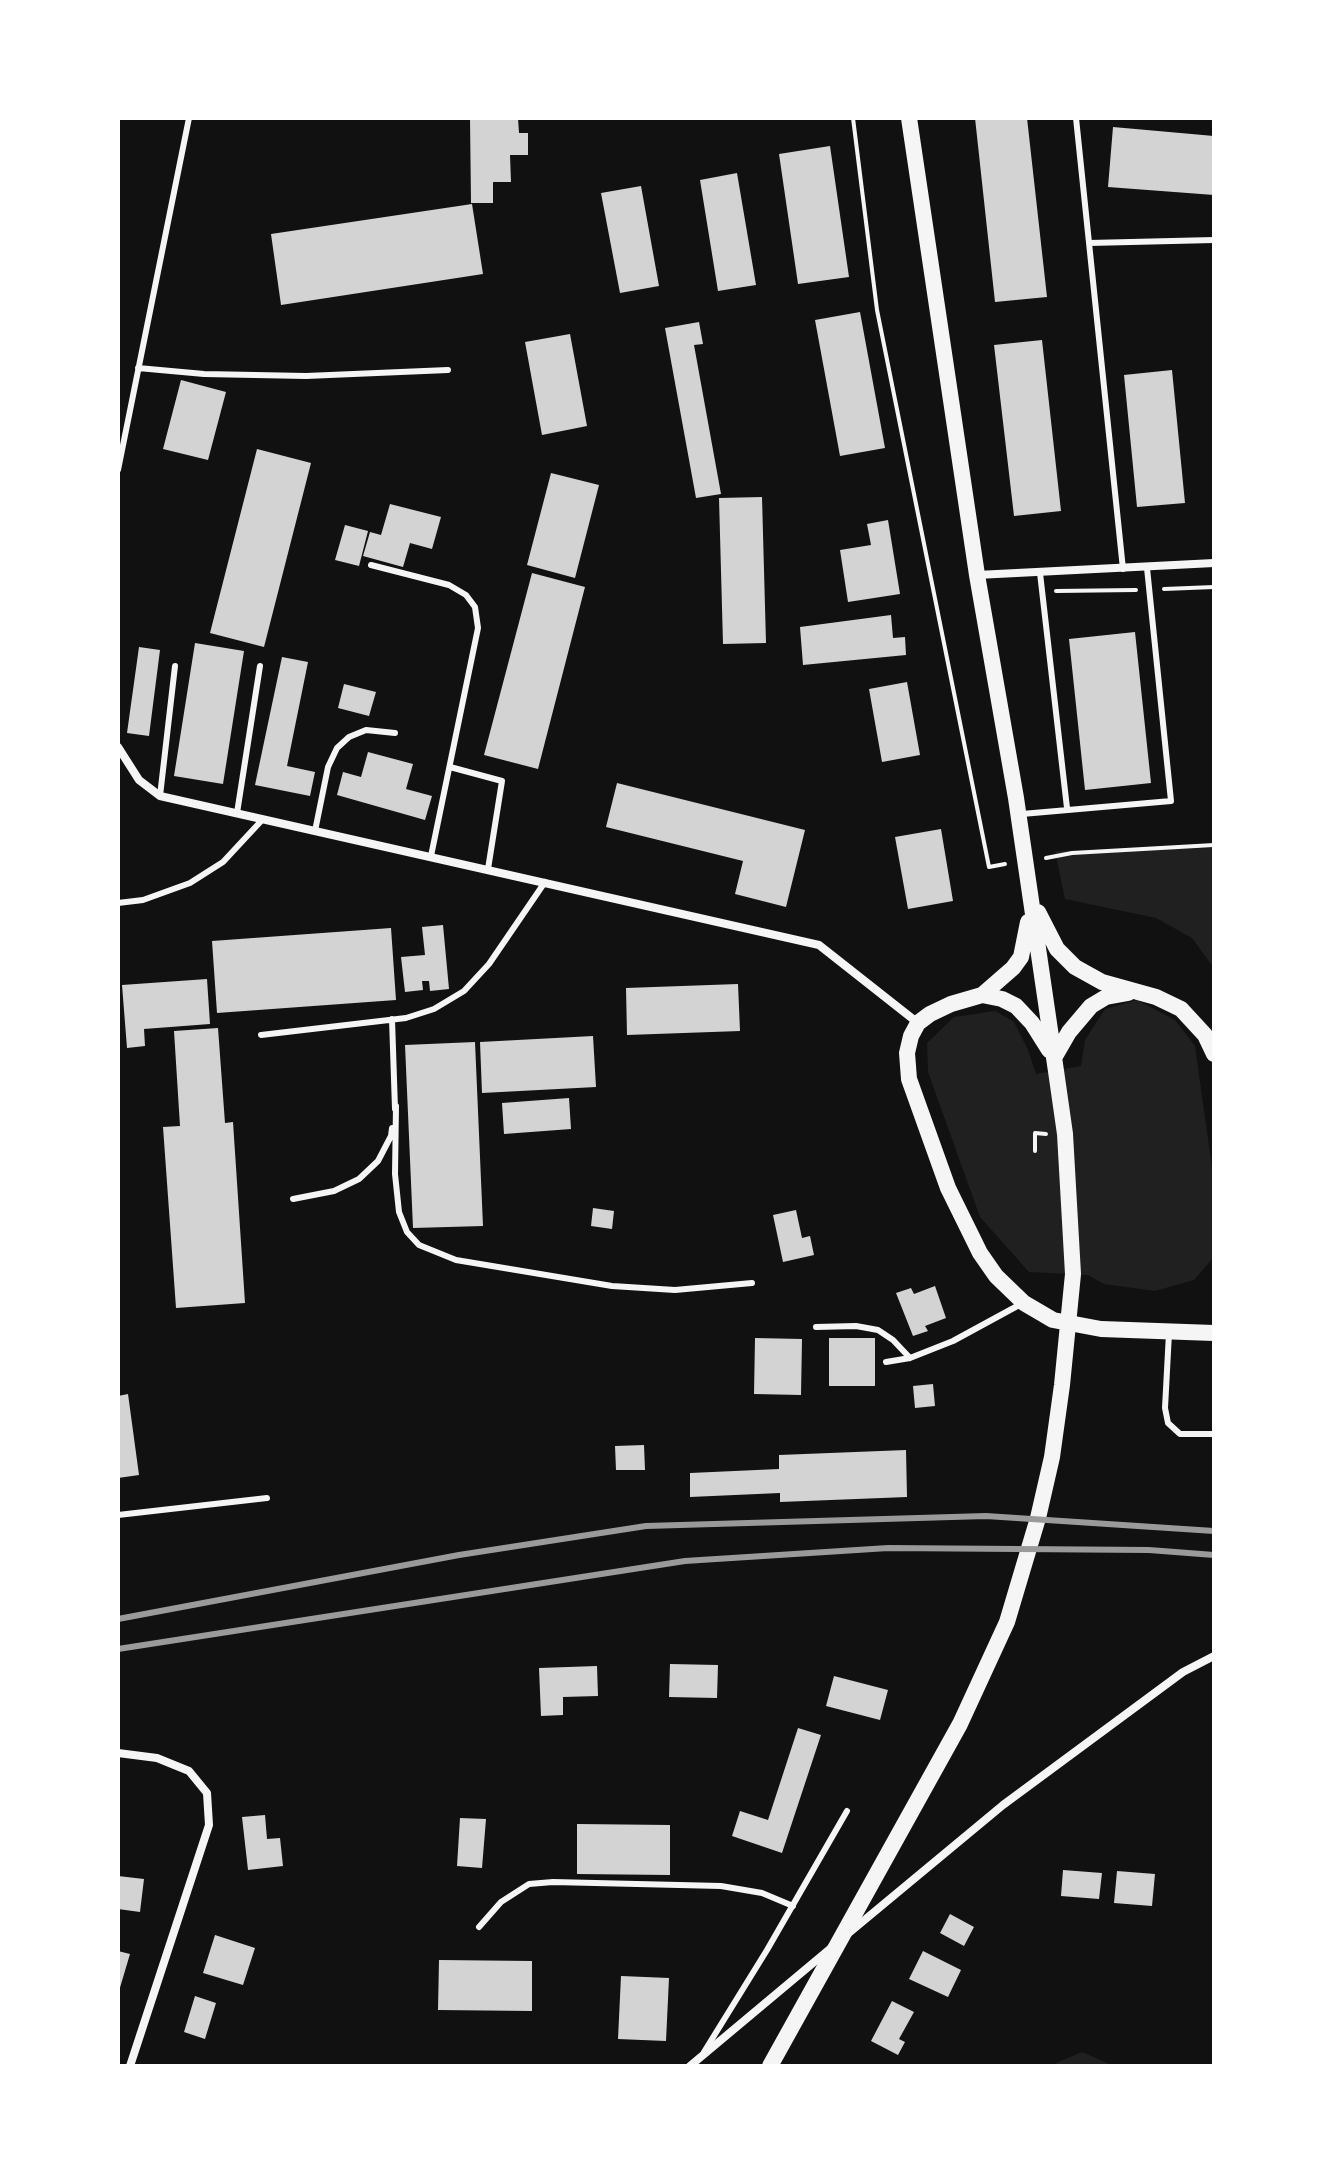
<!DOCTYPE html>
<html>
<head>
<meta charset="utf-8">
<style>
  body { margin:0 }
  #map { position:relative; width:1332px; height:2184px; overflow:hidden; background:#111; font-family:Montserrat,sans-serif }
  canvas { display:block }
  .frame { position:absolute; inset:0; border:120px solid #fff; pointer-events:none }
</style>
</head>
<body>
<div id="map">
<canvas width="1332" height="2184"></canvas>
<div class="frame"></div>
</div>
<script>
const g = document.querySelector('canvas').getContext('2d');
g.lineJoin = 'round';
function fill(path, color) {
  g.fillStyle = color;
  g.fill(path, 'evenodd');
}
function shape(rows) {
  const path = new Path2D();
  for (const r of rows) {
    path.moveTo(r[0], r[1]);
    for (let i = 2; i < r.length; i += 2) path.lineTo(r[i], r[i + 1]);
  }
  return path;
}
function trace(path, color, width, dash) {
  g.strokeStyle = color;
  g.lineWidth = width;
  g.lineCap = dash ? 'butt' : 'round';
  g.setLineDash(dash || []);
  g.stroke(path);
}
fill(shape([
  [1214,848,1214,968,1192,938,1156,918,1065,899,1055,851],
  [1137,1000,1175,1020,1195,1046,1214,1182,1214,1257,1194,1280,1155,1291,1104,1284,1088,1275,1029,1272,980,1217,928,1072,927,1043,954,1017,995,1011,1014,1022,1028,1050,1036,1074,1081,1066,1085,1040,1105,1009],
  [1082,2052,1109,2064,1129,2066,1058,2066,1056,2063]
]), '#202020');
fill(shape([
  [470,118,518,118,519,133,528,133,528,155,510,155,511,182,493,182,493,203,471,203],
  [975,118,1027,118,1047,297,995,302],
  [1113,127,1214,136,1214,195,1108,187],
  [830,146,849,277,798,284,779,154],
  [737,173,756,285,718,291,700,180],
  [641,186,659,286,620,293,601,193],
  [472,204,483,274,281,305,271,234],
  [860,312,885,448,840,456,815,320],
  [699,322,703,344,694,345,721,494,696,498,665,328],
  [570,334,587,426,542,435,525,342],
  [1042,340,1061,511,1014,516,994,345],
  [1172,370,1185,503,1137,507,1124,375],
  [181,380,226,392,208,460,163,449],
  [257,449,311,463,264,647,210,633],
  [551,473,599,485,575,578,527,565],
  [762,497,766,643,723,644,719,498],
  [390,504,441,517,432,549,410,543,403,567,363,556,370,532,381,535],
  [888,520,900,594,848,602,840,550,871,545,867,524],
  [345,525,368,531,359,566,335,560],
  [532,573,585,587,538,769,484,755],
  [891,615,893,638,905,637,906,655,803,665,800,627],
  [1135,632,1151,783,1085,790,1069,639],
  [195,643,244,651,223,784,174,776],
  [139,647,160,650,149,736,127,733],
  [282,657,308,662,287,766,315,772,310,796,255,785],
  [907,682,920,755,882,762,869,689],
  [344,684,376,692,369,716,338,708],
  [368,752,413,764,406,789,432,796,425,820,337,795,343,772,361,777],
  [617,783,805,830,786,907,735,894,743,861,606,827],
  [941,829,953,901,908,909,895,837],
  [443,925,449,989,430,991,429,981,422,981,423,990,405,992,401,957,425,955,422,927],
  [391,928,396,1000,217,1013,212,941],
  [207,979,210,1024,144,1029,145,1046,127,1048,122,985],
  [738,984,740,1031,627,1035,626,988],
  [218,1028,225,1123,233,1122,245,1303,176,1308,163,1127,180,1126,174,1031],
  [593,1036,596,1087,482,1093,480,1042],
  [475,1042,483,1226,413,1228,405,1045],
  [569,1098,571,1129,504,1134,502,1103],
  [593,1208,614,1211,612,1229,591,1226],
  [796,1210,802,1238,810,1236,814,1255,783,1262,773,1215],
  [935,1286,946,1318,925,1326,928,1331,913,1336,896,1293,911,1288,914,1294],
  [755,1338,802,1339,801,1395,754,1394],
  [829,1338,875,1338,875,1386,829,1386],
  [933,1384,935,1406,915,1408,913,1386],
  [128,1394,139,1475,118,1478,118,1396],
  [644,1445,645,1470,616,1470,615,1446],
  [906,1450,907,1497,780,1502,780,1493,690,1497,690,1473,779,1469,779,1455],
  [670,1664,718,1665,717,1698,669,1697],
  [597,1666,598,1696,563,1697,563,1715,541,1716,539,1668],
  [834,1676,888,1690,880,1720,826,1706],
  [798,1728,821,1735,782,1853,732,1836,740,1811,768,1820],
  [265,1815,267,1839,280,1838,283,1866,248,1870,242,1817],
  [460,1818,486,1819,482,1868,457,1866],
  [577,1824,670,1825,670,1875,577,1874],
  [1063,1870,1102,1873,1099,1899,1061,1896],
  [1117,1871,1155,1874,1152,1906,1114,1903],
  [118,1876,144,1879,140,1912,118,1909],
  [950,1914,974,1927,964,1946,940,1933],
  [215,1935,255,1948,243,1985,203,1973],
  [118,1951,130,1954,119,1991,118,1990],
  [923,1951,961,1970,948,1997,909,1979],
  [439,1960,532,1961,532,2011,438,2010],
  [621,1976,669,1978,666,2041,618,2039],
  [195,1996,216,2003,205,2039,184,2032],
  [892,2001,914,2012,899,2039,905,2042,898,2055,871,2041]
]), '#d3d3d3');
trace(shape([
  [853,118,877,310,989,867,1005,864],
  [1164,589,1214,587],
  [1056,591,1136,590],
  [1046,858,1072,853,1214,845],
  [1035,1151,1035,1133,1046,1134]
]), '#f5f5f5', 4);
trace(shape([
  [1076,118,1123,569],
  [1089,243,1214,240],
  [138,368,204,374,306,376,448,370],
  [118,470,189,118],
  [371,565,449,585,466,595,475,607,478,628,431,856],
  [1040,573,1067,808],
  [450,767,502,781,488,869],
  [160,796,175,666],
  [237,813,260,666],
  [1022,814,1171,801,1147,568],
  [315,831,328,767,337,748,349,737,366,730,395,733],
  [118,903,143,900,190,883,223,862,263,819],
  [392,1019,395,1109],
  [261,1035,406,1018,434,1009,464,991,489,964,545,882],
  [396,1106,395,1174,399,1212,407,1232,419,1245,456,1260,612,1286,675,1290,752,1283],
  [293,1199,334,1191,359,1179,378,1161,391,1136,392,1128],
  [816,1327,856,1326,878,1330,893,1340,910,1358],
  [1169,1333,1165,1408,1168,1423,1180,1434,1214,1434],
  [886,1362,910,1358,953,1341,1021,1304],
  [118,1515,267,1498],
  [479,1927,501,1902,529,1884,553,1882,721,1886,762,1893,793,1906],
  [704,2052,767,1950,847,1811]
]), '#f5f5f5', 6);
trace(shape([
  [977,575,1214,563],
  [118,747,139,780,160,796,819,945,918,1023],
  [118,1753,157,1758,189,1771,207,1793,209,1825,130,2066],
  [850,1932,1003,1805,1183,1672,1214,1656],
  [690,2066,831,1948]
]), '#f5f5f5', 8);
trace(shape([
  [1038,912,1057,949,1075,967,1102,982,1156,997,1181,1009,1205,1035,1214,1054],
  [1028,922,1021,957,1013,968,982,995,951,1004,930,1014,918,1023,911,1036,907,1053,909,1079,948,1188,980,1253,996,1276,1024,1303,1053,1320,1101,1329,1214,1333],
  [982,995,1002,999,1016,1006,1032,1023,1049,1050],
  [1054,1058,1069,1032,1091,1006,1106,997,1128,993],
  [770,2066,960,1724,1007,1622,1038,1518,1052,1457,1062,1385,1073,1274,1065,1134,1056,1071,1016,798,977,575,909,118]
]), '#f5f5f5', 16);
trace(shape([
  [118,1619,459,1555,646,1526,986,1516,1214,1531],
  [118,1649,685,1561,888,1548,1149,1550,1214,1555]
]), '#9a9a9a', 6);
</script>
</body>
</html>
